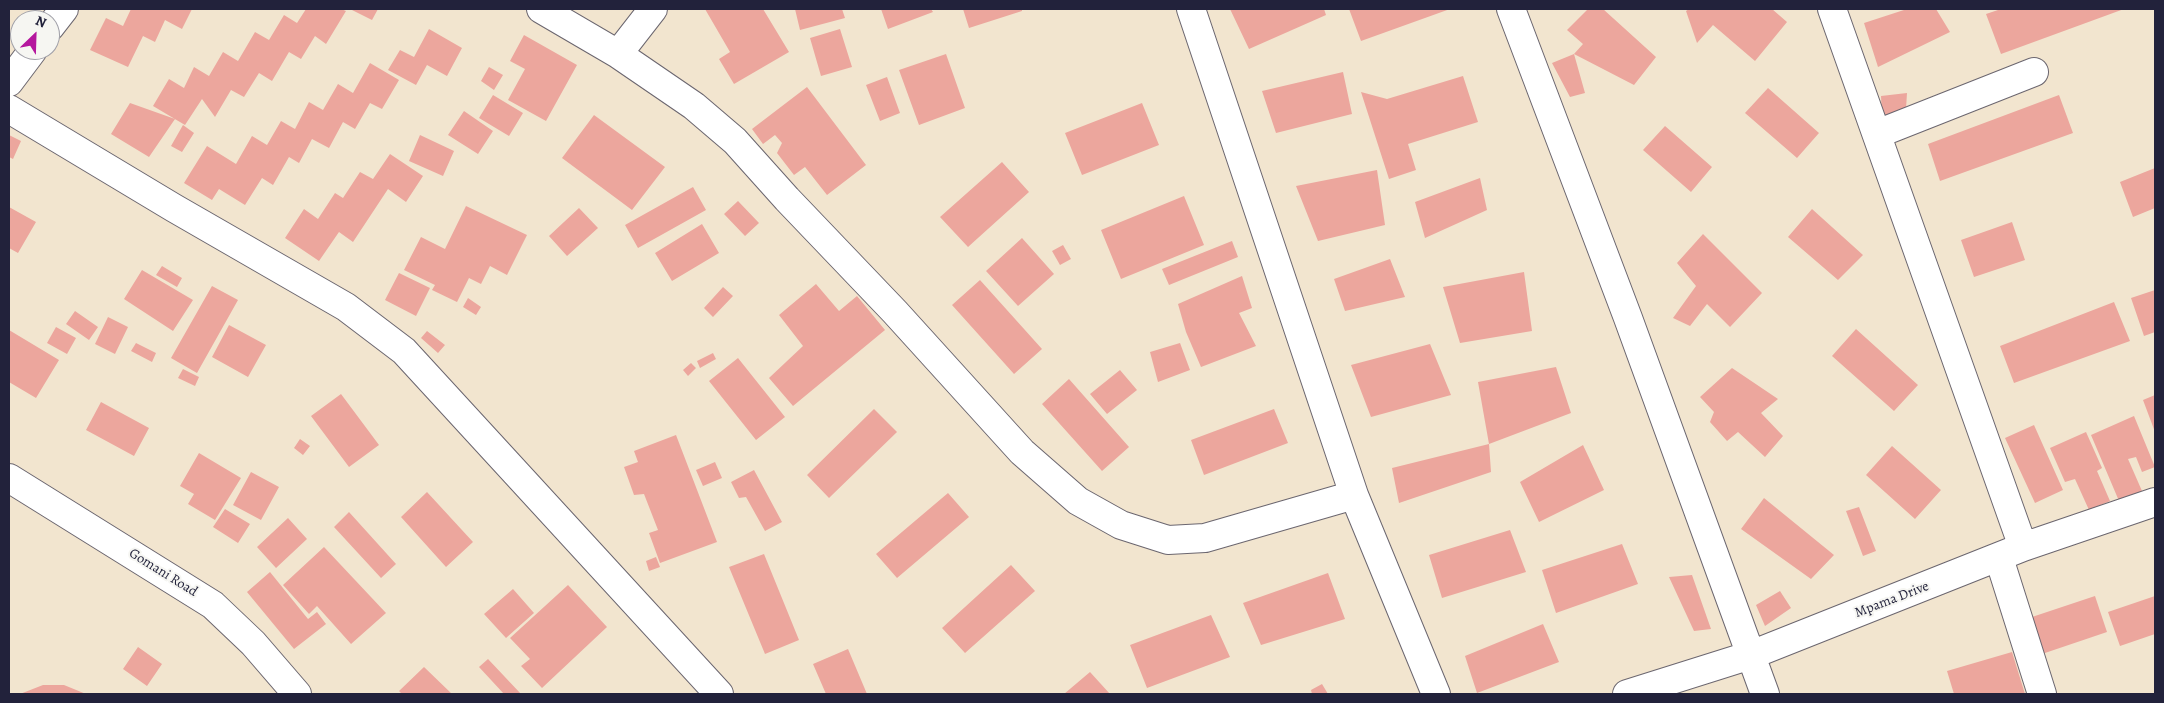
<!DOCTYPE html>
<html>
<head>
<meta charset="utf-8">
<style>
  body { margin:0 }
  #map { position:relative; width:2164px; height:703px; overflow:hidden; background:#f2e5cf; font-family:Alegreya,serif }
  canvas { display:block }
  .frame { position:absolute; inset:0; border:10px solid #22223b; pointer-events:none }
  .north { position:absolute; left:10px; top:10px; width:50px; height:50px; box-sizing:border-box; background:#f6f6f2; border:1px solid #a1a1a9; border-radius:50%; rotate:24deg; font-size:14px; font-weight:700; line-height:20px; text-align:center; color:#22223b }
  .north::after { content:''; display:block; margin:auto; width:18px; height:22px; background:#b5179e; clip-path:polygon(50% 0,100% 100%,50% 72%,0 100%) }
</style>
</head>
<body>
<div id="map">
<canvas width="2164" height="703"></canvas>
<div class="frame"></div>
<div class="north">N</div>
</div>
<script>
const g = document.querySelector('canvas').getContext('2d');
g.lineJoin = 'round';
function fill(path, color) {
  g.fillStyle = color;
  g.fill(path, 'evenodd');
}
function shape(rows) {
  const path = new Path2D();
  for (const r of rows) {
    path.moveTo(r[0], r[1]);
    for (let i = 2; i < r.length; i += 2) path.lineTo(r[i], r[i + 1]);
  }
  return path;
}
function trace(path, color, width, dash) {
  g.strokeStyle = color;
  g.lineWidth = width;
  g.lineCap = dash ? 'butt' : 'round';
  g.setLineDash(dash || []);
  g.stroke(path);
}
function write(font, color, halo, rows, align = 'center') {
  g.font = font + ' Alegreya,serif';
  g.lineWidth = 4;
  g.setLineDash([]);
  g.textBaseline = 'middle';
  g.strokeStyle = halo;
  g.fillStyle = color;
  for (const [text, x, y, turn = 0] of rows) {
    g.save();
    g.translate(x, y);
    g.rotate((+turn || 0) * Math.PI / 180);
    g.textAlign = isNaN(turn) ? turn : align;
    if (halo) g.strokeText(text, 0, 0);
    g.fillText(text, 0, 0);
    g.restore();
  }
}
fill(shape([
  [131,9,145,10,146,9,192,9,182,29,165,20,155,42,143,36,128,67,90,50,106,18,123,26],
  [306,9,341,9,346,11,326,44,315,36,301,59,289,52,272,81,259,73,244,97,231,90,215,117,202,99,185,125,153,106,169,79,184,88,194,67,209,76,223,52,238,61,255,32,269,40,284,15,297,23],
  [350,9,378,9,372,20],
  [705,9,763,9,789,52,734,84,719,59,730,52],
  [795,9,842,9,845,18,800,30],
  [881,9,931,9,933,12,888,29],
  [963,9,1022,9,1022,11,969,28],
  [1230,9,1324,9,1326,15,1249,49],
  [1349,9,1450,9,1361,41],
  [1588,9,1603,9,1656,57,1634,85,1574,54,1585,93,1570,97,1552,63,1574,54,1583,44,1567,30],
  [1689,9,1772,9,1787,22,1755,61,1713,25,1697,43,1686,11],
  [1907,9,1936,9,1950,32,1878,67,1864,23],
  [2001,9,2124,9,2001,54,1986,14],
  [429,29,462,48,447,76,427,65,416,85,388,70,400,50,414,57],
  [840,29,852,67,821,76,810,38],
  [524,35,577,65,546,121,508,100,525,69,510,61],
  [946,54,965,108,919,125,899,70],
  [370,63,399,80,382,109,370,103,355,129,343,122,329,148,312,139,299,163,289,157,273,185,262,178,245,205,219,189,212,200,184,183,207,146,236,164,252,136,267,145,281,121,295,129,309,102,323,110,338,84,353,93],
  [489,67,503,75,494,90,481,81],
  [1343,72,1352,114,1276,133,1262,91],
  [1463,76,1478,122,1408,144,1416,170,1389,179,1361,92,1387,99],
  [887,77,900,113,880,121,866,85],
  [807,87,866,165,827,195,805,167,794,175,777,153,782,143,775,135,763,144,752,129],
  [1768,88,1819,133,1797,158,1745,113],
  [1907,93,1906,109,1882,116,1881,96],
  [493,95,523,113,509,136,479,118],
  [2059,95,2073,133,1940,181,1928,144],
  [130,103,175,119,149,157,111,134],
  [1142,103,1159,145,1082,175,1065,133],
  [464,111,493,131,478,154,448,135],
  [594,115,665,167,632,210,562,158],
  [183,125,194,133,182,152,171,146],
  [1665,126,1712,167,1691,192,1643,150],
  [9,135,21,141,13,159,9,157],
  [420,135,454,151,443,176,409,161],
  [390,154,423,176,406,202,388,189,353,242,339,232,319,261,285,238,304,209,318,219,335,193,343,198,360,172,373,179],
  [1002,162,1029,192,968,247,940,217],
  [2155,168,2155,208,2133,217,2120,182],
  [1377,170,1385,225,1318,241,1296,186],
  [1480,178,1487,210,1425,238,1415,202],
  [693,187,706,210,638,248,625,225],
  [1184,196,1204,245,1121,279,1101,230],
  [738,201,759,223,745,236,724,214],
  [466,206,527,235,507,275,490,266,481,284,469,278,457,302,432,290,435,285,404,270,421,237,445,249],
  [9,207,36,222,18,253,9,248],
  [579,208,598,228,567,256,549,236],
  [1812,209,1863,255,1838,280,1788,237],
  [2012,222,2025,260,1974,277,1961,240],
  [702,224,719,253,672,281,655,253],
  [1703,234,1762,293,1730,327,1707,304,1690,326,1673,318,1696,286,1677,263],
  [1022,238,1054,274,1018,306,986,271],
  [1232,241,1238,257,1169,285,1162,269],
  [1063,245,1071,259,1060,265,1052,251],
  [1390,259,1405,297,1345,311,1334,279],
  [162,266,182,278,177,287,156,275],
  [142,270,193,300,173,331,124,299],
  [1524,272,1532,331,1460,343,1443,287],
  [399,273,430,288,416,316,385,300],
  [1242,276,1252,308,1239,313,1256,346,1201,367,1186,332,1178,304],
  [980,280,1042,349,1014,374,952,305],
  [816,284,839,311,857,296,885,330,793,406,769,378,803,346,779,315],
  [212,286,238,300,197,373,171,358],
  [723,287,733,296,713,317,704,308],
  [2155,290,2155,332,2144,336,2131,298],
  [468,298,481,307,476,315,463,307],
  [2114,302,2130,341,2014,383,2000,346],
  [75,311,98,327,89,340,66,324],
  [108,317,128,327,115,354,95,344],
  [229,325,266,345,248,377,212,357],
  [56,327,76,338,67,354,47,343],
  [1856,329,1918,385,1894,411,1832,356],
  [9,330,59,360,36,398,9,382],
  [427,331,445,345,438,353,421,338],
  [136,343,156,353,152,362,131,351],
  [1180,343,1190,370,1158,382,1150,352],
  [1430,344,1451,395,1371,417,1351,365],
  [713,353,716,359,700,368,697,361],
  [738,358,785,417,756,440,709,381],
  [691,363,696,368,688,376,683,370],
  [1556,367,1571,413,1489,444,1478,382],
  [1732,368,1778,399,1761,413,1783,436,1765,457,1738,432,1727,441,1710,422,1714,412,1700,397],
  [183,369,199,377,195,386,178,378],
  [1120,370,1137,390,1107,414,1090,394],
  [1069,379,1129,447,1102,471,1042,404],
  [341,394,379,445,349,467,311,416],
  [2155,395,2155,432,2143,400],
  [101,402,149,428,134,456,86,430],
  [874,409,897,432,829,498,807,475],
  [1274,409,1288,443,1204,475,1191,440],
  [2134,416,2155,467,2142,472,2136,457,2128,459,2142,491,2119,501,2091,435],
  [2034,425,2063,490,2035,503,2005,438],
  [2086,432,2102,468,2097,471,2110,501,2089,510,2075,479,2065,482,2050,448],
  [676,435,717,542,660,563,649,533,658,530,644,494,634,495,624,467,638,462,634,451],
  [300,439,310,446,303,455,294,448],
  [1489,444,1491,472,1399,503,1392,468],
  [1583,445,1604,490,1539,522,1520,482],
  [1892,446,1941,490,1915,519,1866,475],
  [199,453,241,478,215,520,188,504,194,494,180,486],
  [715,462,722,478,703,486,696,470],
  [754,470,782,522,765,531,746,497,739,498,731,482],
  [251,472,279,487,261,520,233,505],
  [427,492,473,542,446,567,401,517],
  [948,493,969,517,897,578,876,554],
  [1764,498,1834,555,1811,579,1741,529],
  [1859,507,1876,551,1863,556,1846,511],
  [225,509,250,524,238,543,213,527],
  [349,512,396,564,381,578,334,527],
  [288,518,307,539,276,568,257,547],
  [1510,530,1526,572,1442,598,1429,555],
  [1622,544,1638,584,1556,613,1542,570],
  [324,547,386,613,351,644,317,606,309,614,283,585],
  [764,554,799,640,765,654,729,567],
  [656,557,660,567,649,571,646,561],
  [1011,565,1035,591,965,653,942,628],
  [270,572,308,619,317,612,326,624,294,649,247,592],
  [1328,573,1345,619,1261,645,1243,603],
  [1692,575,1711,629,1694,631,1669,577],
  [568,585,607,627,542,688,521,666,530,659,510,638],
  [513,589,534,613,506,638,484,614],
  [1780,591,1791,608,1765,626,1756,605],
  [2095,596,2107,632,2039,655,2026,619],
  [2155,596,2155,634,2120,646,2108,612],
  [1211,615,1230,657,1147,688,1130,645],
  [1543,624,1559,662,1477,693,1465,656],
  [138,647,162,664,147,686,123,669],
  [848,649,867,694,826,694,813,664],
  [2012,652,2025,694,1954,694,1947,671],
  [488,659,521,694,504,694,479,667],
  [424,667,452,694,402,694,399,691],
  [1090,672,1110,694,1064,694],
  [1322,684,1328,694,1312,694,1311,690],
  [43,685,64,685,86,694,20,694]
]), '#eca69d');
const minor = shape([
  [541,9,618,54,694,106,735,141,787,199,895,312,1022,452,1078,501,1121,525,1168,540,1205,538,1354,495],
  [1191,9,1354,495,1436,694],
  [1511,9,1628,318,1765,694],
  [1832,9,2023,547],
  [50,27,64,9],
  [618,54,653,9],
  [9,82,33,50],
  [9,109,174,208,346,307,404,351,719,694],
  [1877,134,2034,72],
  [9,478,213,605,253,643,297,694],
  [1999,558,2042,694],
  [1627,694,1751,655,2023,547,2155,502]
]);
trace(minor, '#6b666f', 30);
trace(minor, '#fff', 28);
write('14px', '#22223b', '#f6f6f2', [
  ["Gomani Road",163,573,32],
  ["Mpama Drive",1892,600,-21]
]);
</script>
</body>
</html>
